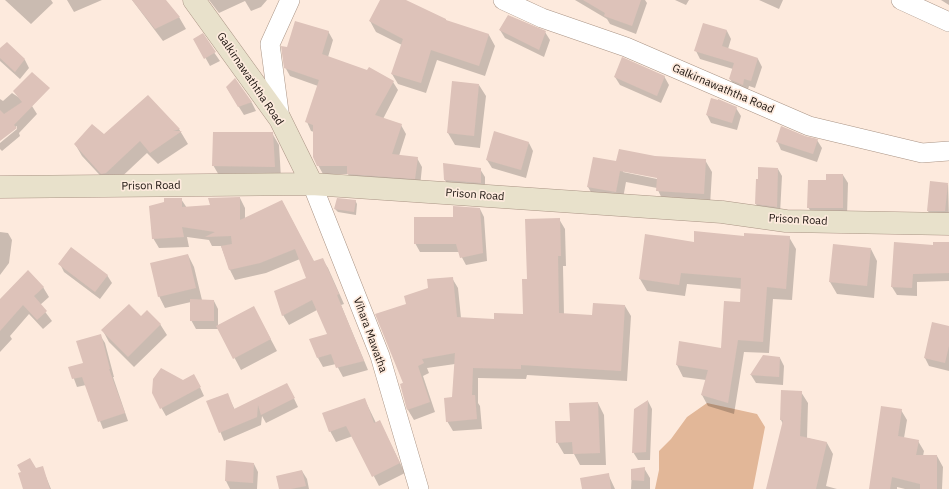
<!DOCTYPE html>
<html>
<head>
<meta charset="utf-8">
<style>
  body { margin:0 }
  canvas { display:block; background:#fdeadd }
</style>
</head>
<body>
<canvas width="949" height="489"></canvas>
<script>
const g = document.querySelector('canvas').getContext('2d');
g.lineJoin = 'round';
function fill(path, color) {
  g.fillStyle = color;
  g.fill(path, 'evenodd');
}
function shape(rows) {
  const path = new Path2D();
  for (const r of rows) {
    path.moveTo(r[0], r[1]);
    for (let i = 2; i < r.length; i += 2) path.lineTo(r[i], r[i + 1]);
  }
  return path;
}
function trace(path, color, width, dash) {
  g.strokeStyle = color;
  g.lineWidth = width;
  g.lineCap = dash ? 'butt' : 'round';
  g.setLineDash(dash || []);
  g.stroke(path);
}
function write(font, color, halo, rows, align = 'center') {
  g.font = font + ' "IBM Plex Sans",sans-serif';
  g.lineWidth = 3.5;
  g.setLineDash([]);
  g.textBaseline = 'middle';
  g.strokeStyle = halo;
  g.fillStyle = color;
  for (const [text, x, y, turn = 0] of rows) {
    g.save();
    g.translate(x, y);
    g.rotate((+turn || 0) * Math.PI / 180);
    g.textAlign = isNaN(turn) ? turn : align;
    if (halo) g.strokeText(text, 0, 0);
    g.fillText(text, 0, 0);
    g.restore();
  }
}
fill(shape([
  [707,403,757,414,765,427,753,489,655,489,659,470,659,451,671,439,687,417]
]), '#e2b798');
fill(shape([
  [5,0,51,0,53,3,31,24],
  [67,0,102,0,74,12],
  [132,0,165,0,179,17,186,29,163,41],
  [209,0,267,0,261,7,251,11,245,1,219,13],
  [381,0,404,0,447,21,489,35,495,46,485,76,437,60,426,93,398,84,392,74,402,45,376,32,370,21],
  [575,0,645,0,647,3,636,34,610,24,607,19],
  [675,0,689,0,686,5],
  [759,0,783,0,779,9],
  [941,0,949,0,949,5],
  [704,24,727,31,731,39,728,49,758,59,762,67,755,88,749,86,747,93,735,87,730,79,733,69,700,59,696,51],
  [500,30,545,32,550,40,544,57,505,38],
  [328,31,333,40,328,57,393,82,398,90,383,119,401,125,406,134,399,156,417,158,422,167,420,187,353,182,348,174,323,174,318,165,314,132,311,131,307,122,318,86,290,76,285,67,288,48],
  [202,35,220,61,210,66,195,39],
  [7,43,25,60,29,68,20,79,0,61,0,50],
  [664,76,669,85,661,103,620,85,615,77],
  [235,80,252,103,256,111,244,115,227,88],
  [479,85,486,96,480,148,455,145,448,133],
  [12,93,32,106,37,114,19,133,20,136,2,151,0,149,0,143,17,129,17,126,0,140,0,99,3,101],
  [148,97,179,129,188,144,158,164,147,153,113,185,109,185,82,156,75,144,104,136],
  [736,108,741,116,737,130,711,123,707,115],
  [272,133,279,145,281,178,220,177,213,165],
  [817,140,822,148,817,162,781,150,777,141],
  [529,143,533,151,526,178,492,168,487,160],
  [655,157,705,160,712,172,710,206,664,203,657,188,626,182,622,204,595,199,588,187,617,162],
  [623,170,662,178,662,180,623,172],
  [444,164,480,169,485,177,485,191,450,188,445,180],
  [778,169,782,176,780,214,760,211,756,204],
  [843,175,848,183,847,216,813,215,808,207,827,181],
  [948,184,949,219,932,219,928,211],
  [240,198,245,208,245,219,282,201,314,262,322,259,328,268,344,304,341,305,368,370,343,377,336,364,323,367,318,358,328,334,317,310,289,325,283,315,307,279,300,259,266,273,235,280,230,270,221,246,212,246,209,240,187,237,189,247,159,248,153,238,181,199,187,208,211,206],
  [355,200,357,204,356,215,338,212,335,209],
  [480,209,484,217,487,261,466,265,459,252,420,252,415,243,454,218],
  [559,219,565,229,566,266,563,266,564,315,593,317,625,306,631,316,627,381,527,375,526,379,478,378,478,403,480,406,482,429,453,431,447,421,453,398,455,364,427,368,429,373,423,376,435,412,414,420,408,410,401,384,404,383,407,305,429,289,452,278,458,288,461,318,495,320,524,315,528,280],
  [0,232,8,233,12,240,9,263,0,275],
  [745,237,789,237,796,249,792,300,773,299,769,353,744,352,734,414,708,406,702,395,706,380,683,377,677,365,722,349,741,303,742,289,687,284,685,296,647,291,640,279,695,243],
  [949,243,949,281,917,282,917,296,897,295,892,287,934,246],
  [871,249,877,261,874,298,837,294,830,282],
  [188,255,194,267,202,300,214,301,218,309,218,326,260,319,277,351,241,370,219,329,196,329,191,320,191,302,165,308,159,296],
  [60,264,107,275,112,283,100,299,64,272],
  [43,287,49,297,40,305,52,321,43,329,29,314,10,336,12,339,0,352,0,301],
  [141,318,160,324,167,335,134,367,109,342,103,331],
  [949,327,949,371,929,366,925,358],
  [100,335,105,343,114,377,113,377,128,421,103,429,86,385,77,387,70,368,84,364],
  [780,358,784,366,783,385,756,383,751,375],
  [198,383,204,396,166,416,153,393],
  [291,392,298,407,266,423,262,416,261,425,224,441,208,401,227,394,235,410],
  [801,392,808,403,807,438,827,443,833,454,826,486,837,489,767,489,783,424,781,420],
  [365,400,376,423,385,432,405,473,379,486,353,436,336,442,330,431],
  [648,401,652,409,650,460,638,460,633,452],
  [598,403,604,415,606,465,580,465,574,454,564,454,557,442,571,422],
  [901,410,907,420,904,438,918,441,924,451,923,456,937,456,943,467,942,489,905,489,897,487,897,489,871,489],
  [254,464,258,472,257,489,230,489,226,481],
  [42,467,51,489,24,489,36,469],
  [644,468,650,478,650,489,631,489,632,470],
  [302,471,307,479,309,489,280,489],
  [608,474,615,489,583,489]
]), '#0003');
fill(shape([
  [132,0,166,0,180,17,155,29],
  [380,0,406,0,446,19,446,20,489,34,479,66,431,50,421,83,391,74,403,39,369,21],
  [583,0,641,0,632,26,604,16,605,13],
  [508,15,546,31,539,50,499,30],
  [295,21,329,31,322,54,367,70,369,67,394,81,375,115,402,124,392,154,418,157,415,179,347,174,347,166,317,166,313,157,313,125,305,122,319,80,284,68,281,46,287,47],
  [703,23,727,30,722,46,758,58,751,81,744,79,743,85,729,79,734,63,694,51],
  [203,33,216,52,204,59,193,39],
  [7,42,25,59,15,72,0,58,0,48],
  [622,57,665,76,657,96,614,77],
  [32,72,50,88,14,125,17,128,0,141,0,110,4,114,22,102,13,91],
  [235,78,252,102,238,107,226,87],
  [452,81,479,84,474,136,447,133],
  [148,95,180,129,173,131,182,131,150,153,140,141,106,173,101,174,74,144,92,124,104,134],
  [711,98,718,100,718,99,737,107,732,123,706,115],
  [781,126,805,136,818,139,813,154,776,142],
  [494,131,529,142,521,170,486,160],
  [213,132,273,132,275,167,212,166],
  [619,149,655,156,706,159,704,194,656,191,657,178,620,171,616,192,587,187,593,157,616,161],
  [443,163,481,168,481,183,444,180],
  [758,167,778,168,777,207,755,204,756,179,758,179],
  [826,174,843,174,843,208,807,208,808,180,826,180],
  [930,181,948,183,945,211,927,211],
  [240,197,240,220,282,200,314,261,323,258,339,294,337,295,364,361,336,368,331,354,317,358,309,339,327,334,312,300,282,316,274,291,306,278,295,249,260,263,229,270,221,246,232,244,231,236,205,237,215,232,182,227,184,237,152,239,149,206,164,202,164,198,182,198,182,207,210,205,208,198],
  [337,198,356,200,354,212,334,209],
  [453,206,480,208,483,253,460,258,456,244,414,244,414,217,453,217],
  [560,218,561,256,558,256,559,313,592,315,593,303,625,305,621,371,521,365,521,369,473,368,472,395,475,395,477,419,446,422,444,398,452,397,455,353,422,359,424,363,418,366,430,402,407,410,400,384,403,383,375,314,406,304,404,296,428,288,427,279,453,277,457,317,494,319,494,313,523,314,522,279,527,279,525,219],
  [694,231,744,236,744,233,790,236,786,289,767,287,763,342,738,340,728,403,701,395,708,370,676,365,679,341,721,348,724,301,740,302,741,278,681,273,679,285,639,279,645,234,694,242],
  [894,242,933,245,933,242,949,242,949,273,913,274,912,288,891,287],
  [833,244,871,248,867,286,829,282],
  [71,247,108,275,95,292,58,264],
  [188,254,196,288,158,297,150,263],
  [28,270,44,287,34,296,47,311,37,320,23,305,0,331,0,299],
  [190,299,214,300,214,321,190,321],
  [129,304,141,316,147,310,161,324,128,357,101,330],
  [254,306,271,339,233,359,216,326],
  [932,322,949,326,949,346,945,363,924,358],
  [101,334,110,369,109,369,125,413,98,422,82,377,72,379,68,367,83,363,76,341],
  [763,355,780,357,779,377,750,375],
  [161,368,183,380,194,374,201,387,160,409,152,393,153,379],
  [287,383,295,398,261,415,258,405,257,417,219,433,206,401,228,393,234,409],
  [781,390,802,391,800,436,827,442,816,489,766,489,783,420,780,420],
  [365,398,374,423,380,420,400,463,372,477,346,426,329,432,322,413],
  [648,400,646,452,632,453,634,409],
  [598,402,600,453,573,454,572,442,556,443,555,421,570,421,569,403],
  [881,406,902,409,898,436,919,440,916,455,937,455,937,489,920,489,920,484,892,477,890,489,869,489],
  [30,458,36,468,43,466,50,489,23,489,18,473,21,472,17,465],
  [226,460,254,463,253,483,225,481],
  [645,467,644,481,631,480,631,469],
  [302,470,306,486,291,489,279,489,276,476],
  [609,473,611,489,582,489,580,478]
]), '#ddc2b9');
const street = shape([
  [503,0,542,18,626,47,809,126,922,153,949,151],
  [901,0,949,22],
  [280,119,270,44,290,0],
  [312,184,380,356,419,489]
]);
const secondary = shape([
  [194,0,280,119,312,184],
  [0,187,312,184,722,212,786,221,949,224]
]);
trace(street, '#aa9485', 20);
trace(secondary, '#aa9485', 23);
trace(street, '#fff', 19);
trace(secondary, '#e8e1cb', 22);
write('11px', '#19110c', '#fdeadd', [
  ["Galkirnawaththa Road",250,79,56],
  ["Galkirnawaththa Road",723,89,23],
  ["Prison Road",151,186,-1],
  ["Prison Road",475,195,4],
  ["Prison Road",798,220,3],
  ["Vihara Mawatha",370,335,70]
]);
</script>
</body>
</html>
